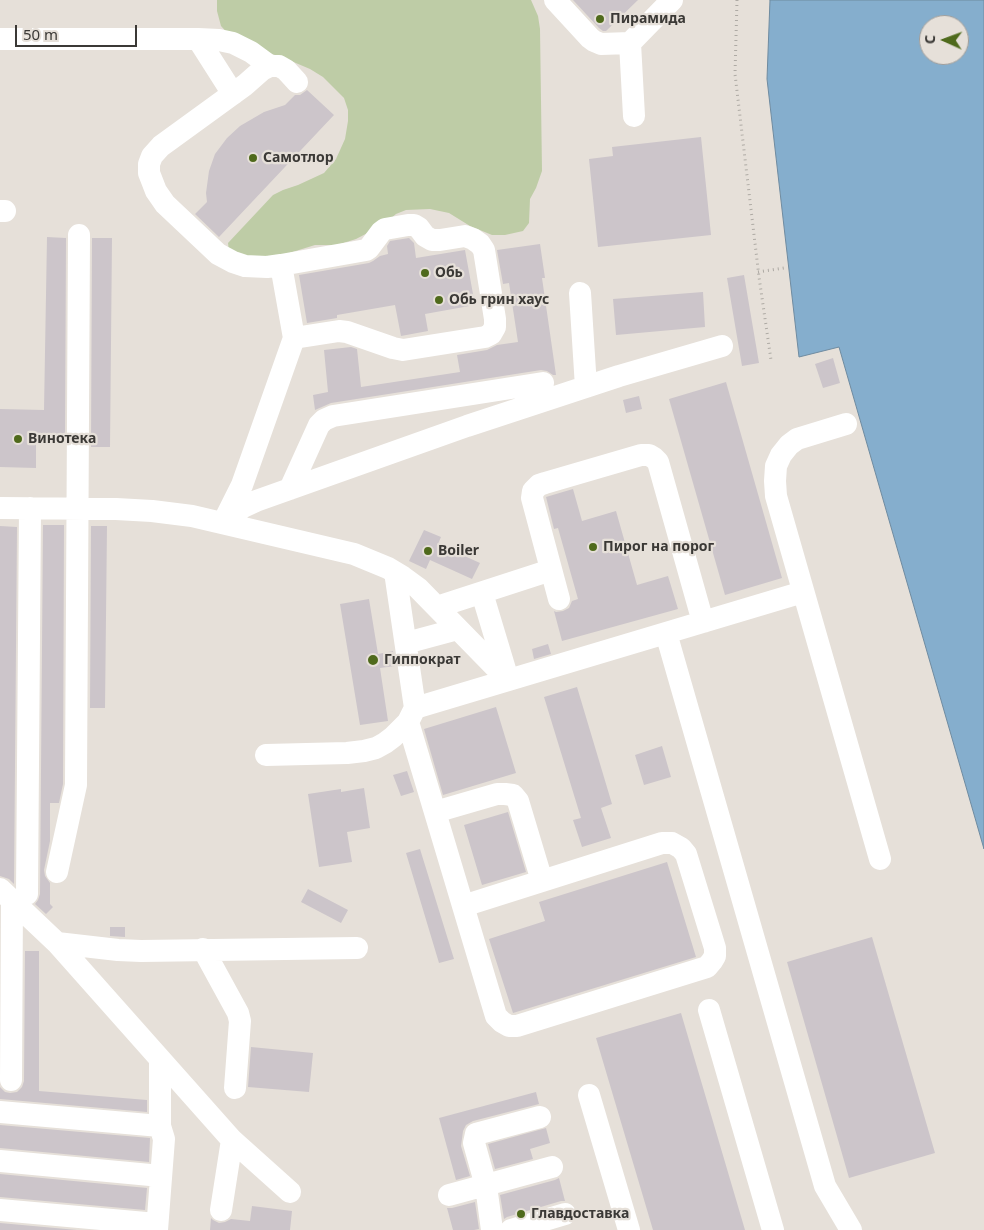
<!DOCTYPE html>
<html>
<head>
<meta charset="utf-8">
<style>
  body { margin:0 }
  #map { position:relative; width:984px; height:1230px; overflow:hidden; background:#e6e0d9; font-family:"Noto Sans",sans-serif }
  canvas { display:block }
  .north { position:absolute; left:919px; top:15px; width:50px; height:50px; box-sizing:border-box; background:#e6e0d9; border:1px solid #a29d98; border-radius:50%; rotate:272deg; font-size:14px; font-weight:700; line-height:20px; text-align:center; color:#3b3936 }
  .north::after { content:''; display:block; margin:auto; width:18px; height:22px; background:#4f6a1c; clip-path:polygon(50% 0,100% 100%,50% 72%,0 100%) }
  .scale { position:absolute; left:15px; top:25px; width:122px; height:22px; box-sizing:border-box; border:2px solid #3b3936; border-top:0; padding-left:6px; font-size:15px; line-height:18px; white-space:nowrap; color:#3b3936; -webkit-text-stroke:4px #e6e0d9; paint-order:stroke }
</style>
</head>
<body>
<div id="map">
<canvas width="984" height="1230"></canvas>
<div class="north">С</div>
<div class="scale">50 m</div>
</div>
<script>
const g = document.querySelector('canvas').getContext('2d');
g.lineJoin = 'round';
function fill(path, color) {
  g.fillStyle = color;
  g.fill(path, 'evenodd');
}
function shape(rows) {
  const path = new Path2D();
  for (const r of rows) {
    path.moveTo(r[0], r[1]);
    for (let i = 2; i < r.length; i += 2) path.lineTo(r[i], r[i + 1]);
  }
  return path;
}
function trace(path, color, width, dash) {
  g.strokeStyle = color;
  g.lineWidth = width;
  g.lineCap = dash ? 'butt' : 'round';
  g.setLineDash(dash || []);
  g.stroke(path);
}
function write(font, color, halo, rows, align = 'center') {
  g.font = font + ' "Noto Sans",sans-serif';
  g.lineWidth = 4.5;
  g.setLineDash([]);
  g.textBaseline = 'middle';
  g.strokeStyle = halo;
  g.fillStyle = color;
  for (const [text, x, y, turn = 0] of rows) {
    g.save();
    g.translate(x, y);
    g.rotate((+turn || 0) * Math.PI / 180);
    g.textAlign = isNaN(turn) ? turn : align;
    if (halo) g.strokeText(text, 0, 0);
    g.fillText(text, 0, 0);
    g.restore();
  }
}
fill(shape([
  [217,0,531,0,538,16,540,29,542,171,536,188,530,199,529,223,523,231,505,235,492,235,470,226,449,213,430,209,406,210,396,214,383,225,356,239,337,245,315,245,270,259,252,258,229,251,228,243,273,195,283,190,298,185,324,173,336,159,345,139,348,121,348,110,344,98,323,77,310,69,284,58,254,48,231,37,221,26,217,11]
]), '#becca6');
const water = shape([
  [770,0,984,0,984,849,839,347,799,357,767,79,770,0],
  [929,25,959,25,959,55,929,55,929,25]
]);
fill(water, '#85aecd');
trace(water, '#6f8ba0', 1);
fill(shape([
  [573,0,638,0,606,31,603,31,599,28],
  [307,90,334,115,219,237,195,214,207,202,206,193,209,171,215,154,227,138,240,126,264,112,285,105,295,95,300,95],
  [701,137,711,235,598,247,589,159,613,156,612,147],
  [47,237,66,238,65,437,36,437,36,468,0,467,0,409,44,410],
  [92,238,112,238,110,447,91,447],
  [409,238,414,243,416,258,465,250,475,305,425,314,428,331,401,336,395,305,337,315,337,318,307,323,299,275,369,263,373,261,380,256,388,254,387,246,390,241],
  [540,244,545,278,542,278,556,375,553,375,547,371,541,370,331,403,315,410,313,395,328,392,324,350,351,347,357,349,361,387,460,372,457,355,487,350,497,345,518,342,509,283,503,284,497,250],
  [744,275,759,363,742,366,727,278],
  [703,292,705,327,616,335,613,299],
  [833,358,840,383,823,388,815,364],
  [726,382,782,578,725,595,669,399],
  [639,396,642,409,626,413,623,400],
  [573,489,582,521,616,511,637,585,668,576,678,609,562,641,554,611,556,612,563,611,569,608,572,601,578,599,558,528,554,529,546,497],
  [43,525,64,525,63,784,59,803,50,803,50,841,44,870,45,876,50,883,50,904,53,907,46,914,35,904,38,900,40,894],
  [0,526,17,527,14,884,9,879,0,876],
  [91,526,107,526,105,708,90,708],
  [424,530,441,537,438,544,480,563,472,579,430,560,426,569,409,561],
  [369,599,378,654,393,651,395,666,380,668,388,721,360,725,340,604],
  [548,644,551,654,534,659,532,649],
  [577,687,612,804,601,808,611,838,582,847,573,820,581,818,544,697],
  [496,707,516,773,443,795,424,729],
  [662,746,671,777,644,785,635,755],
  [407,771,414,792,401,796,393,775],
  [364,788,370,828,347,832,352,862,319,867,308,794,341,789,341,792],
  [508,812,526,872,482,885,464,825],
  [420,849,454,959,439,963,406,853],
  [667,862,696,957,513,1013,489,939,545,921,539,902],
  [308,889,348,910,341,923,301,902],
  [110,927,125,927,125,937,110,936],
  [872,937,935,1153,849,1178,787,962],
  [25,951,39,951,39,1091,147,1100,147,1112,0,1099,0,1087,5,1092,10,1093,17,1092,22,1087,24,1081],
  [681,1013,745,1230,653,1230,596,1038],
  [251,1047,313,1053,309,1092,248,1087],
  [536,1092,539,1104,473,1121,466,1125,463,1131,461,1146,470,1176,456,1180,439,1118],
  [0,1125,150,1138,149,1162,0,1148],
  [546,1128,550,1143,530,1149,533,1159,495,1169,488,1144],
  [0,1174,147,1188,145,1210,0,1197],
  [559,1178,565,1201,561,1201,507,1217,504,1219,500,1195,555,1180],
  [475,1202,479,1229,474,1230,453,1230,447,1208,452,1208],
  [252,1206,292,1211,290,1230,210,1230,211,1218,213,1220,219,1223,225,1222,231,1219,250,1221],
  [0,1223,77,1230,0,1230]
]), '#ccc5ca');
trace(shape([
  [737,0,735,74,759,277,771,360],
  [758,272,784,268]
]), '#aeaaa4', 3, [1, 4]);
trace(shape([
  [555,0,590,38,594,41,601,44,630,43],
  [0,39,198,39,233,94],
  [198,39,219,40,233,43,251,52,270,66],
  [634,116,630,43,672,0],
  [0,211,5,211],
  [281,265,366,250,369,248,381,232,385,229,408,225,414,225,419,228,425,236,432,240,440,240,465,236,473,239,480,244,484,250,495,319,495,327,491,334,485,337,403,350,393,348,347,332,339,331,294,338],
  [580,293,586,387],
  [846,424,797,439,789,445,781,455,776,466,775,481,776,496,880,859],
  [290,489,319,425,324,420,333,416,543,383],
  [0,508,116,509,152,511,192,516,354,554,388,568,403,577,418,588,508,680],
  [226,520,243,507,256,501,467,426,619,376,722,346],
  [223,523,242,485,294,338,281,265,267,267,245,266,233,262,218,254,165,204,156,191,149,173,149,164,152,156,161,146,245,85,262,70,270,66,279,66,286,70,297,82],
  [395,572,415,708,408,722,496,1016,502,1022,509,1026,517,1026,707,967,712,961,715,956,715,948,686,854,681,848,672,843,662,843,463,906],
  [482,593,507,676],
  [559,599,532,498,533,491,539,485,545,483,641,455,649,455,654,458,658,462,703,622],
  [437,607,551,570],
  [666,633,825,1186,851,1230],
  [406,643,458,629],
  [415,708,803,592],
  [266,755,347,753,364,751,376,748,385,743,393,737,408,722],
  [435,812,497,794,505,794,513,795,518,801,542,881],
  [57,872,76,785,79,235],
  [0,889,57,943,232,1140,290,1192],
  [27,894,30,508],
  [57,943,118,950,141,951,357,948],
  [203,949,238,1013,240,1021,235,1088],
  [709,1010,773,1230],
  [11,1080,12,900],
  [589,1095,629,1230],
  [0,1112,160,1126],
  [0,1161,161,1176],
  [449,1195,552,1167],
  [0,1210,157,1224],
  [221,1210,232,1140],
  [157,1230,164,1139,160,1126,160,1059],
  [492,1230,486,1186,474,1143,476,1134,540,1117],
  [511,1230,565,1214]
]), '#fff', 22);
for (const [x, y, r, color] of [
  [600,19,5,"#4f6a1c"],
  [253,158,5,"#4f6a1c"],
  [425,273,5,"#4f6a1c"],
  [439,300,5,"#4f6a1c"],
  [18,439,5,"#4f6a1c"],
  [593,547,5,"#4f6a1c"],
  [428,551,5,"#4f6a1c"],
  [373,660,6,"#4f6a1c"],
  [521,1214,5,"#4f6a1c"]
]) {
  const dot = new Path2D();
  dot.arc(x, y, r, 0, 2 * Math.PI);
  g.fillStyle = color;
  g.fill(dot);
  trace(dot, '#e6e0d9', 2);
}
write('bold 14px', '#3b3936', '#e6e0d9', [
  ["Пирамида",610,19],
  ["Самотлор",263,158],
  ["Обь",435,273],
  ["Обь грин хаус",449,300],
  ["Винотека",28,439],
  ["Пирог на порог",603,547],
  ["Boiler",438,551],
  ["Гиппократ",384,660],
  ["Главдоставка",531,1214]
], 'left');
</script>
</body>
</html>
